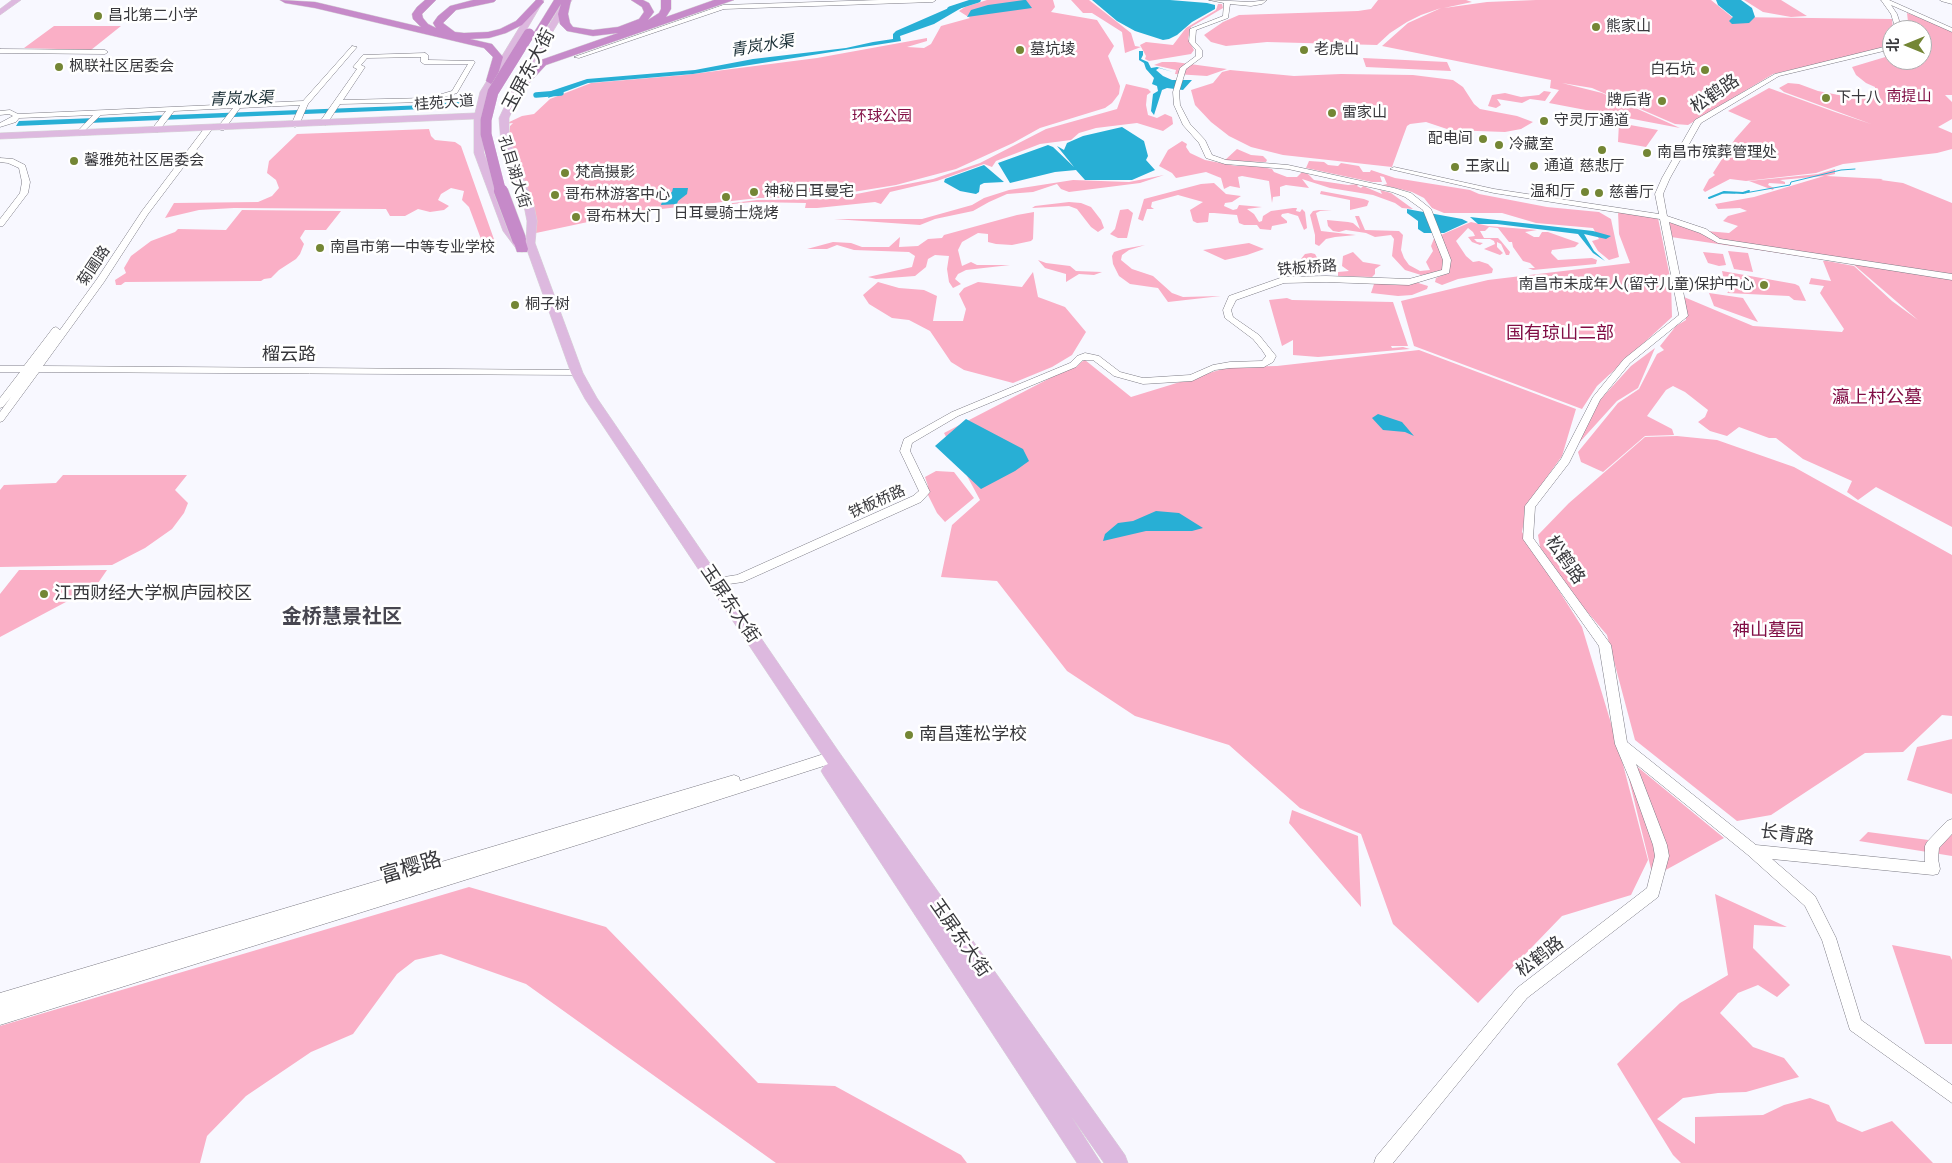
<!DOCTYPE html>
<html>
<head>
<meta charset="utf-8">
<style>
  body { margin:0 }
  #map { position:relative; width:1952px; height:1163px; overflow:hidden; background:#f8f8ff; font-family:"Work Sans","Noto Sans SC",sans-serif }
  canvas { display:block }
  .north { position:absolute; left:1882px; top:20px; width:50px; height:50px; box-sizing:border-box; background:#fff; border:1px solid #afafb1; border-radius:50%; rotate:270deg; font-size:14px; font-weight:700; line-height:20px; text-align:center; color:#38383c }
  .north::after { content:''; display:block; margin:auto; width:18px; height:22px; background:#748635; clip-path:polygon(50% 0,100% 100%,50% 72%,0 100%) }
</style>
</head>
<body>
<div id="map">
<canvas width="1952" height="1163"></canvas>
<div class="north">北</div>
</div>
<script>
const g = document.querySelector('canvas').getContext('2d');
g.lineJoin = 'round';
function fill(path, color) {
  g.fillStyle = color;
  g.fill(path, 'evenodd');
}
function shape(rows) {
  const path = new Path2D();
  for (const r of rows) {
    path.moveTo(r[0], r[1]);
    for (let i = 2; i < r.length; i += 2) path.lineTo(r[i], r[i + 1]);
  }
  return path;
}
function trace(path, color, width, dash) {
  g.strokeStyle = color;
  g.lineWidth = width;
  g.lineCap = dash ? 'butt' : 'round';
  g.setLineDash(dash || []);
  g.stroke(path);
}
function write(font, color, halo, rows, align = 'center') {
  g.font = font + ' "Work Sans","Noto Sans SC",sans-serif';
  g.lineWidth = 5;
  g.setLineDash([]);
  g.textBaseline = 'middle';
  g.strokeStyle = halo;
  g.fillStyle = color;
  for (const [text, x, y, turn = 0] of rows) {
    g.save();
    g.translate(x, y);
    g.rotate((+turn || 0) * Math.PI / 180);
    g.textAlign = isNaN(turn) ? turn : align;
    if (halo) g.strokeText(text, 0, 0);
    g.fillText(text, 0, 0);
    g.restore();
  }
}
fill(shape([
  [987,0,1053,0,1055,7,1051,12,1097,20,1114,46,1108,56,1120,86,1119,94,1112,103,1105,108,1040,128,1013,143,956,169,896,185,822,197,758,198,635,212,536,233,536,220,507,136,509,134,510,126,513,123,505,124,522,116,534,114,550,99,591,83,685,75,817,58,927,38,927,41,907,47,924,48,931,44,941,26,970,18,959,11,965,7],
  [1071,0,1089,0,1131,33,1135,46,1141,47,1125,53,1122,32,1092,13,1083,13],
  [1378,0,1466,0,1472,2,1444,8,1487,2,1536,0,1711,0,1732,17,1892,19,1893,30,1892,39,1882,49,1773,74,1688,125,1675,124,1592,88,1562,83,1602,93,1680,128,1549,103,1559,90,1550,88,1551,80,1382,46,1408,23,1441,8,1421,15,1407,22,1390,33,1377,45,1267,42,1226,46,1211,42,1204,35,1223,22,1239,15,1358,11,1371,9],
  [1744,0,1781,0,1807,16,1791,17,1763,12],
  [1218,4,1222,4,1223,8,1191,27,1188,39,1194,50,1191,54,1149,61,1145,59,1146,56,1140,45,1146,42,1173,45,1186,28,1216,10],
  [1907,13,1952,28,1952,95,1945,95,1952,102,1952,119,1938,127,1952,133,1952,149,1937,153,1843,164,1816,173,1746,181,1730,179,1705,192,1703,190,1709,179,1715,175,1713,173,1735,139,1751,121,1728,111,1769,88,1835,112,1871,124,1784,92,1779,88,1788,83,1799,84,1818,91,1849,97,1865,95,1875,90,1875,87,1866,83,1856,75,1852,67,1892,55,1892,60,1922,60,1922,30,1909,30],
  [54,26,121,26,91,50,24,48],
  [1363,58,1447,62,1451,71,1366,67],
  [1162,62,1175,62,1227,69,1207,76,1175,74,1176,70,1154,65],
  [1230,70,1294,76,1341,74,1413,75,1453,80,1463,87,1474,104,1480,109,1517,116,1533,122,1521,129,1505,132,1450,130,1426,122,1410,124,1407,126,1392,167,1283,155,1251,147,1229,136,1211,122,1195,105,1191,90,1213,83,1222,72],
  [1126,84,1148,89,1151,92,1147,95,1146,105,1148,115,1157,118,1165,114,1172,117,1173,124,1163,131,1137,123,1096,128,1079,133,1071,140,1040,144,996,161,992,167,984,164,937,181,890,192,881,204,875,202,817,208,805,208,806,203,752,202,685,209,757,200,831,199,933,179,980,163,1046,129,1117,109],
  [1544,91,1551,92,1545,101,1530,99,1522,103,1497,99,1501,105,1496,108,1488,106,1492,95,1505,93,1521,97,1539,95],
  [1619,123,1658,130,1646,147,1618,142],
  [429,129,431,136,435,140,455,142,461,146,496,245,484,247,469,207,462,200,464,191,451,188,441,194,438,200,449,206,444,210,430,212,418,209,405,216,390,216,386,209,234,208,199,210,165,218,174,203,258,202,272,196,279,188,276,180,267,173,269,161,297,134],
  [1182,141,1187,144,1186,147,1190,153,1205,160,1236,166,1252,165,1272,169,1274,172,1287,177,1297,177,1302,172,1308,174,1314,180,1348,185,1359,184,1357,186,1361,188,1363,186,1382,194,1380,190,1391,193,1413,209,1402,208,1395,203,1373,195,1330,188,1302,179,1309,188,1286,185,1280,187,1280,196,1273,197,1272,203,1269,181,1242,176,1238,177,1240,188,1230,186,1224,189,1221,178,1206,172,1176,178,1172,173,1159,166,1168,150],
  [1237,149,1251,155,1263,156,1267,160,1266,162,1224,161],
  [1309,161,1324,162,1328,165,1338,166,1341,163,1359,166,1363,172,1370,172,1371,170,1395,178,1470,190,1479,194,1547,207,1599,212,1611,219,1619,257,1609,260,1598,251,1592,241,1599,239,1593,228,1536,223,1502,213,1444,213,1432,208,1424,198,1412,192,1383,185,1387,184,1384,177,1380,176,1382,182,1372,182,1306,168],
  [1835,169,1835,174,1826,176,1883,179,1881,180,1903,183,1952,203,1952,527,1876,487,1858,500,1847,492,1852,481,1803,459,1776,438,1769,438,1739,427,1727,436,1710,431,1698,422,1705,417,1708,410,1685,392,1673,386,1666,390,1647,416,1672,429,1674,435,1645,436,1603,472,1581,462,1578,452,1618,403,1639,389,1657,354,1664,350,1660,346,1676,326,1686,320,1684,297,1753,326,1842,332,1844,329,1820,293,1824,286,1809,284,1811,278,1831,281,1823,261,1827,261,1854,266,1892,301,1918,320,1853,264,1671,237,1666,217,1721,239,1706,231,1729,233,1738,226,1723,221,1728,216,1747,211,1740,208,1718,209,1715,204,1754,197,1824,176,1780,180,1785,182,1785,184,1769,183,1768,185,1774,188,1773,190,1749,181,1818,174],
  [1164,175,1140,183,1069,192,1061,189,1057,184,1033,192,1007,194,989,202,973,211,935,219,920,225,834,219,922,219,972,205,984,198,1009,190,1073,180,1129,182],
  [1214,183,1226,194,1241,196,1232,202,1225,203,1224,206,1233,210,1237,209,1239,205,1262,207,1247,209,1254,214,1259,222,1262,221,1263,216,1271,211,1293,208,1297,208,1296,211,1300,212,1302,209,1305,212,1307,228,1304,230,1298,216,1288,213,1282,214,1281,216,1287,221,1287,223,1272,226,1271,230,1260,229,1257,225,1244,225,1239,223,1237,215,1214,213,1209,213,1208,222,1197,223,1193,221,1190,210,1203,202,1178,195,1152,202,1151,207,1154,209,1147,209,1143,221,1138,219,1144,199,1201,184],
  [1321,191,1364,199,1369,201,1367,206,1350,210,1350,200,1320,194],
  [1069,202,1081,203,1091,207,1101,220,1104,228,1098,232,1091,227,1077,209,1069,206,1032,208,1035,206],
  [1128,209,1133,213,1127,238,1118,238,1110,234,1115,229,1120,210],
  [242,210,341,211,326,230,305,230,300,238,304,244,300,254,296,259,279,270,271,278,264,279,261,281,125,282,121,285,116,285,115,280,126,273,124,268,131,256,151,241,175,232,178,229,226,230],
  [1319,210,1332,211,1320,211,1316,213,1321,231,1356,235,1335,237,1326,239,1319,246,1315,244,1315,235,1310,215,1313,211],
  [1034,212,1033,239,1031,241,1012,245,996,244,988,242,988,234,978,233,962,242,958,250,962,266,971,262,977,265,1010,265,966,270,958,274,955,279,961,284,953,288,949,282,947,269,949,256,935,255,928,259,926,267,915,276,876,279,868,277,912,267,915,256,909,252,854,250,837,245,827,249,807,249,833,242,851,243,862,247,889,247,900,237,899,247,918,246,928,239,942,238,944,235,1017,215],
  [1618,212,1658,218,1671,282,1672,317,1597,386,1582,409,1414,346,1401,301,1488,280,1630,263,1619,234],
  [1355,216,1359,216,1365,230,1399,231,1403,235,1401,250,1404,258,1409,265,1420,271,1430,270,1426,262,1433,251,1431,246,1435,236,1444,261,1442,270,1430,274,1421,275,1405,270,1392,256,1394,239,1391,235,1375,237,1366,233,1346,230,1339,232,1333,231,1328,226,1327,220,1348,222,1353,223,1360,229],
  [1471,222,1488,226,1537,230,1525,232,1534,237,1539,237,1542,232,1548,232,1579,243,1575,247,1552,250,1551,253,1558,260,1592,258,1597,260,1596,264,1533,270,1528,268,1535,268,1530,263,1523,261,1513,247,1512,242,1509,242,1498,228,1489,227,1485,231,1480,231,1484,238,1498,238,1501,241,1510,252,1509,255,1506,255,1501,244,1497,242,1497,247,1503,253,1500,255,1484,249,1495,244,1494,241,1490,239,1474,239,1477,242,1483,243,1480,245,1472,242,1468,237,1475,236,1473,232,1468,228,1456,241,1466,256,1473,262,1479,261,1488,264,1493,269,1492,273,1458,279,1442,285,1435,282,1436,278,1447,273,1451,262,1441,235],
  [1249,243,1264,249,1247,255,1225,260,1203,250],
  [1145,245,1129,250,1122,255,1121,260,1132,269,1153,276,1172,293,1183,297,1221,296,1168,302,1158,288,1130,284,1119,276,1113,264,1112,256,1114,252,1123,249],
  [1728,251,1748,253,1753,272,1734,269],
  [1353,252,1363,262,1381,265,1375,269,1375,274,1372,277,1338,276,1338,272,1349,271,1342,266,1343,256],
  [1703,252,1723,254,1726,265,1719,266,1708,263],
  [1311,253,1315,254,1319,261,1324,264,1324,269,1322,271,1318,271,1317,266,1303,263,1300,260,1305,254],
  [1038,260,1046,263,1070,266,1076,271,1102,272,1094,275,1079,274,1066,282,1066,274,1045,268],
  [1722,271,1795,284,1799,286,1806,301,1794,300,1789,296,1727,293,1730,290,1725,285],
  [1033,272,1038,297,1065,307,1086,332,1072,355,1052,367,1013,383,964,370,951,362,930,331,909,320,892,318,869,304,863,295,878,282,899,288,924,290,937,296,933,321,963,321,966,309,959,294,964,288,978,282,1022,287],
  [1415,282,1428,286,1427,289,1412,295,1398,296,1371,293,1374,284],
  [1709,293,1743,298,1758,322,1714,306],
  [1287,298,1292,300,1393,302,1408,346,1391,346,1392,348,1403,347,1410,349,1318,357,1293,355,1293,340,1282,346,1269,300],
  [1655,348,1638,388,1617,401,1578,444,1599,401,1631,366],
  [1419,350,1576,409,1562,456,1527,505,1522,532,1582,627,1620,753,1648,860,1631,895,1562,916,1478,1003,1393,924,1361,834,1300,808,1229,745,1135,716,1067,671,997,581,941,577,952,525,980,500,944,433,1085,360,1131,397,1229,367,1277,366],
  [1677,436,1717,440,1794,467,1952,555,1952,716,1942,715,1903,752,1865,753,1771,815,1737,821,1635,740,1607,635,1559,579,1541,553,1538,535,1569,503,1645,437],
  [936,471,954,472,974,498,945,522,937,513,928,495,928,486,925,477],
  [63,475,187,475,175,490,188,503,184,513,172,529,145,548,112,565,0,567,0,490,4,485,56,483],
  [19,570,107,570,96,586,0,637,0,594],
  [1952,739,1952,794,1907,780,1917,747],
  [1623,755,1724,838,1653,877],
  [1292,810,1358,836,1361,907,1289,823],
  [1952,828,1952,856,1859,841,1868,832,1936,841],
  [469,887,606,927,758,1083,835,1086,961,1155,967,1163,776,1163,526,984,441,954,415,960,397,974,353,1034,311,1052,246,1096,207,1136,200,1163,0,1163,0,1026],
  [1715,894,1787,927,1754,925,1753,948,1790,985,1777,997,1758,985,1738,993,1720,1013,1753,1047,1784,1058,1799,1077,1746,1092,1718,1093,1683,1098,1657,1119,1695,1144,1695,1117,1763,1115,1784,1105,1810,1098,1829,1105,1837,1121,1862,1132,1892,1121,1933,1163,1681,1163,1673,1155,1617,1064,1680,1003,1728,975],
  [1892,945,1950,956,1952,960,1952,1044,1925,1044]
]), '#faafc6');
fill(shape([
  [1024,0,1026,0,1032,8,967,17,971,10,988,5],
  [1092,0,1170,0,1207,3,1215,5,1215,9,1192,22,1177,35,1169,39,1163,40,1135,31,1117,21],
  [1716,0,1741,0,1752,8,1755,17,1749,23,1732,24,1729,21,1733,17,1718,5],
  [958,4,963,7,934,24,900,36,901,41,693,74,588,83,548,98,551,91,587,79,695,70,753,59,846,48,873,42,893,39,893,34,896,31],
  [1139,51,1143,51,1143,55,1141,59,1148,62,1151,68,1157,67,1173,72,1159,68,1156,70,1163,76,1172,80,1192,80,1183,90,1167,88,1162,90,1154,115,1151,111,1153,94,1158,91,1157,86,1152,84,1154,78,1146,69,1144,63,1139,60],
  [460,99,459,102,426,109,16,126,19,121,426,105],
  [1122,127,1144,141,1148,156,1146,160,1155,170,1132,180,1085,180,1076,170,1055,172,1010,183,998,163,1048,145,1053,147,1074,167,1057,146,1064,150,1067,143,1083,136],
  [984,165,1004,182,984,183,980,185,979,192,976,194,960,191,944,182,945,179],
  [673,188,688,188,687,194,678,201,677,204,661,205,663,198,672,192],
  [1407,209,1462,219,1468,222,1444,233,1424,233,1418,229,1418,221,1407,213],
  [1470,217,1593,231,1611,236,1606,239,1584,234,1594,251,1605,261,1593,253,1578,234,1497,224,1478,224],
  [1378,414,1402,422,1414,436,1405,432,1383,430,1372,418],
  [966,419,1023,449,1029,461,1015,471,981,489,935,446],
  [1156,511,1179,513,1203,528,1192,531,1146,531,1103,541,1105,534,1118,523,1133,521]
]), '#28afd5');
trace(shape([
  [1723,193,1735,193],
  [1745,193,1790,185,1791,182,1841,170,1855,169]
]), '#28afd5', 1);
trace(shape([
  [1709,198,1724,192,1743,193,1749,191]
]), '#28afd5', 2);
trace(shape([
  [950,9,978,0],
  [536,95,561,93],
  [449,102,465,100]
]), '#28afd5', 5.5);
const minor = shape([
  [879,0,936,0,933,2,724,9,579,58,574,57,723,5,879,0],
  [1209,0,1251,2,1267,0,1262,4,1251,6,1230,4,1228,18,1196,30,1195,42,1202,50,1202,57,1186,69,1179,92,1180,105,1190,124,1205,140,1212,155,1226,160,1288,165,1394,188,1411,193,1431,209,1451,260,1449,273,1409,285,1326,282,1284,283,1236,300,1231,310,1233,317,1259,335,1276,356,1273,362,1264,367,1230,368,1215,370,1192,381,1143,384,1114,376,1093,360,1083,360,1076,367,958,416,912,443,910,451,930,492,921,502,743,582,715,586,711,585,709,582,711,579,737,575,913,496,919,491,900,451,904,439,952,412,1070,363,1077,356,1085,353,1099,356,1120,372,1143,378,1190,375,1213,365,1230,362,1262,361,1266,356,1262,350,1253,339,1225,318,1223,310,1229,296,1283,277,1326,276,1409,279,1442,270,1443,260,1423,210,1405,197,1392,192,1288,169,1225,164,1206,158,1199,143,1183,125,1174,105,1173,92,1180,68,1196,56,1196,50,1189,42,1190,29,1223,16,1224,3,1209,0],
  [1881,0,1889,0,1952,28,1952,32,1891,5,1897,14,1902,30,1896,30,1891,14,1881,0],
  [1940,0,1952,0,1952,4,1941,1,1940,0],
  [1892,45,1892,49,1779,76,1701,123,1670,178,1663,194,1667,216,1706,229,1720,239,1952,274,1952,280,1718,243,1700,233,1669,222,1688,316,1630,363,1600,400,1569,463,1535,507,1533,538,1611,645,1627,742,1756,845,1925,862,1925,846,1927,842,1947,821,1952,819,1952,834,1939,848,1938,859,1940,869,1938,874,1933,875,1772,859,1815,896,1836,938,1861,1020,1952,1085,1952,1103,1850,1030,1822,940,1805,906,1748,855,1636,764,1667,845,1669,856,1658,897,1527,998,1393,1163,1374,1163,1376,1157,1517,988,1647,888,1655,856,1653,845,1630,780,1615,744,1599,646,1523,539,1525,506,1561,459,1593,397,1624,359,1679,315,1660,219,1494,193,1390,169,1394,167,1494,189,1659,214,1655,194,1662,178,1695,120,1775,74,1892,45],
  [352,46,357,47,308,104,299,125,295,127,291,125,300,105,240,108,224,130,221,130,217,128,233,108,174,111,158,132,155,132,151,130,166,111,101,115,80,135,76,133,93,115,19,118,16,122,0,127,0,123,13,116,9,114,0,115,0,111,10,110,18,114,303,101,352,46],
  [0,49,105,50,108,52,105,54,0,53,0,49],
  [425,53,428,55,428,60,474,61,475,62,457,93,428,102,340,104,326,125,319,123,357,69,353,67,363,55,425,53],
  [421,57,421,62,424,64,468,64,452,91,428,98,343,100,365,67,361,65,367,58,421,57],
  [206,126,213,128,148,214,104,282,43,366,577,370,582,373,580,375,39,372,3,421,0,422,0,412,11,397,3,407,0,408,0,398,20,372,0,372,0,366,24,366,53,328,56,327,60,330,97,279,142,211,206,126],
  [0,158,13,159,25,165,30,182,28,193,3,226,0,226,0,219,20,193,22,182,19,168,8,163,0,162,0,158],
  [833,751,838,753,839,757,838,761,833,763,590,841,0,1025,0,1009,239,936,0,1009,0,993,734,775,739,777,740,781,833,751]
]);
const major = shape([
  [12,0,21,0,0,15,0,9,12,0],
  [536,0,544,0,490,92,485,112,493,115,483,120,484,153,513,230,526,246,527,221,524,206,501,144,499,118,524,66,564,0,572,0,532,66,509,118,509,132,511,144,534,206,537,221,535,243,583,373,597,398,839,752,1125,1155,1128,1163,1104,1163,1071,1116,1101,1163,1077,1163,824,776,821,771,824,766,828,764,585,399,571,373,527,250,522,252,518,251,503,231,474,153,474,119,0,139,0,133,475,113,480,92,536,0]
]);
const highway = shape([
  [280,0,315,2,421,27,413,19,412,14,417,7,425,0,436,0,422,14,423,18,428,24,436,28,433,23,438,16,450,6,473,0,496,0,494,2,456,10,443,23,455,32,464,33,488,32,500,29,516,21,536,0,542,0,544,2,522,25,506,33,489,38,470,39,492,44,503,57,496,81,491,84,486,81,493,57,484,48,315,8,285,3,280,0],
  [554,0,571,0,568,14,570,23,573,27,593,30,618,27,639,19,644,12,642,7,631,0,643,0,649,3,654,12,648,20,659,13,661,9,661,0,671,0,671,9,666,17,714,0,734,0,546,65,520,93,512,93,511,91,512,89,538,61,618,33,593,36,567,31,560,24,558,14,561,4,541,36,535,36,533,34,554,0],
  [519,235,525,239,528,249,527,252,517,252,516,249,513,239,519,235]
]);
trace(minor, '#7c7b85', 1);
trace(major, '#d7d7d8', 1);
trace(highway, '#d7d7d8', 1);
fill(minor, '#fff');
fill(major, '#ddb9df');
fill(highway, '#c68ac9');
const highwayBridgeFar1 = shape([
  [501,193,486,134,486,120,493,92,529,34]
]);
const highwayBridge = shape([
  [501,191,519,239]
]);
trace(highwayBridgeFar1, '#d7d7d8', 11, []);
trace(highwayBridge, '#d7d7d8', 15, []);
trace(highwayBridgeFar1, '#c68ac9', 11);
trace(highwayBridge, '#c68ac9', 14);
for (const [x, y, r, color] of [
  [98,16,5,"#748635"],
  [1596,27,5,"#748635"],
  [1020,50,5,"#748635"],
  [1304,50,5,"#748635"],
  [59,67,5,"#748635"],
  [1705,70,5,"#748635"],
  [1826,98,5,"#748635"],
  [1662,101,5,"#748635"],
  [1332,113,5,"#748635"],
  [1544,121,5,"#748635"],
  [1483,139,5,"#748635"],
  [1499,145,5,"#748635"],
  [1602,150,5,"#748635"],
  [1647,153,5,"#748635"],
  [74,161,5,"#748635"],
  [1534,166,5,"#748635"],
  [1455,167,5,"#748635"],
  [565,173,5,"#748635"],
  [754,192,5,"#748635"],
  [1585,192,5,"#748635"],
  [1599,193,5,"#748635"],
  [555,195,5,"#748635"],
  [726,197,5,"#748635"],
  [576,217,5,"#748635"],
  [320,248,5,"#748635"],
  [1764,285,5,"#748635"],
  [515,305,5,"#748635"],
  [44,594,5,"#748635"],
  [909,735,5,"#748635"]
]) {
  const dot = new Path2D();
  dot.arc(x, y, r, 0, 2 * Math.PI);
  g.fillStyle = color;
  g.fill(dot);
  trace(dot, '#fff', 2);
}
write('15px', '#38383c', '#fff', [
  ["昌北第二小学",108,16],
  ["熊家山",1606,27],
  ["墓坑堎",1030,50],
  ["老虎山",1314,50],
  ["枫联社区居委会",69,67],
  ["白石坑",1695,70,"right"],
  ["下十八",1836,98],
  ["牌后背",1652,101,"right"],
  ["雷家山",1342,113],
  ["守灵厅通道",1554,121],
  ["配电间",1473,139,"right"],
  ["冷藏室",1509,145],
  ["南昌市殡葬管理处",1657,153],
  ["馨雅苑社区居委会",84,161],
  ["通道",1544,166],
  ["王家山",1465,167],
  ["慈悲厅",1602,167,"center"],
  ["梵高摄影",575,173],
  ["神秘日耳曼宅",764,192],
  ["温和厅",1575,192,"right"],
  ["慈善厅",1609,193],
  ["哥布林游客中心",565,195],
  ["日耳曼骑士烧烤",726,214,"center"],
  ["哥布林大门",586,217],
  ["南昌市第一中等专业学校",330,248],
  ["南昌市未成年人(留守儿童)保护中心",1754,285,"right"],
  ["桐子树",525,305]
], 'left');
write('15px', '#810e45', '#fff', [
  ["南提山",1909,97],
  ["环球公园",882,117]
]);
write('15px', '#38383c', '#fff', [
  ["桂苑大道",444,103,-4],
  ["孔目湖大街",514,172,73],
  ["菊圃路",94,266,-56],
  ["铁板桥路",1307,268,-4],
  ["铁板桥路",877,502,-24]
]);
write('italic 16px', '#1a2f36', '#fff', [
  ["青岚水渠",762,46,-9],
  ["青岚水渠",241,99,-2]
]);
write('18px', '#38383c', '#fff', [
  ["玉屏东大街",529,70,-62],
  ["松鹤路",1715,94,-34],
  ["榴云路",289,355],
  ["松鹤路",1565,560,55],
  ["玉屏东大街",730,604,56],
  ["长青路",1787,835,8],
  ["玉屏东大街",960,938,55],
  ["松鹤路",1540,957,-37]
]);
write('18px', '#810e45', '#fff', [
  ["国有琼山二部",1560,334],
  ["瀛上村公墓",1877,398],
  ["神山墓园",1768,631]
]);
write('18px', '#38383c', '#fff', [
  ["江西财经大学枫庐园校区",54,594],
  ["南昌莲松学校",919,735]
], 'left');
write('bold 20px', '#474650', '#fff', [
  ["金桥慧景社区",342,617]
]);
write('21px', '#38383c', '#fff', [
  ["富樱路",411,868,-17]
]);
</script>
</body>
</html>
